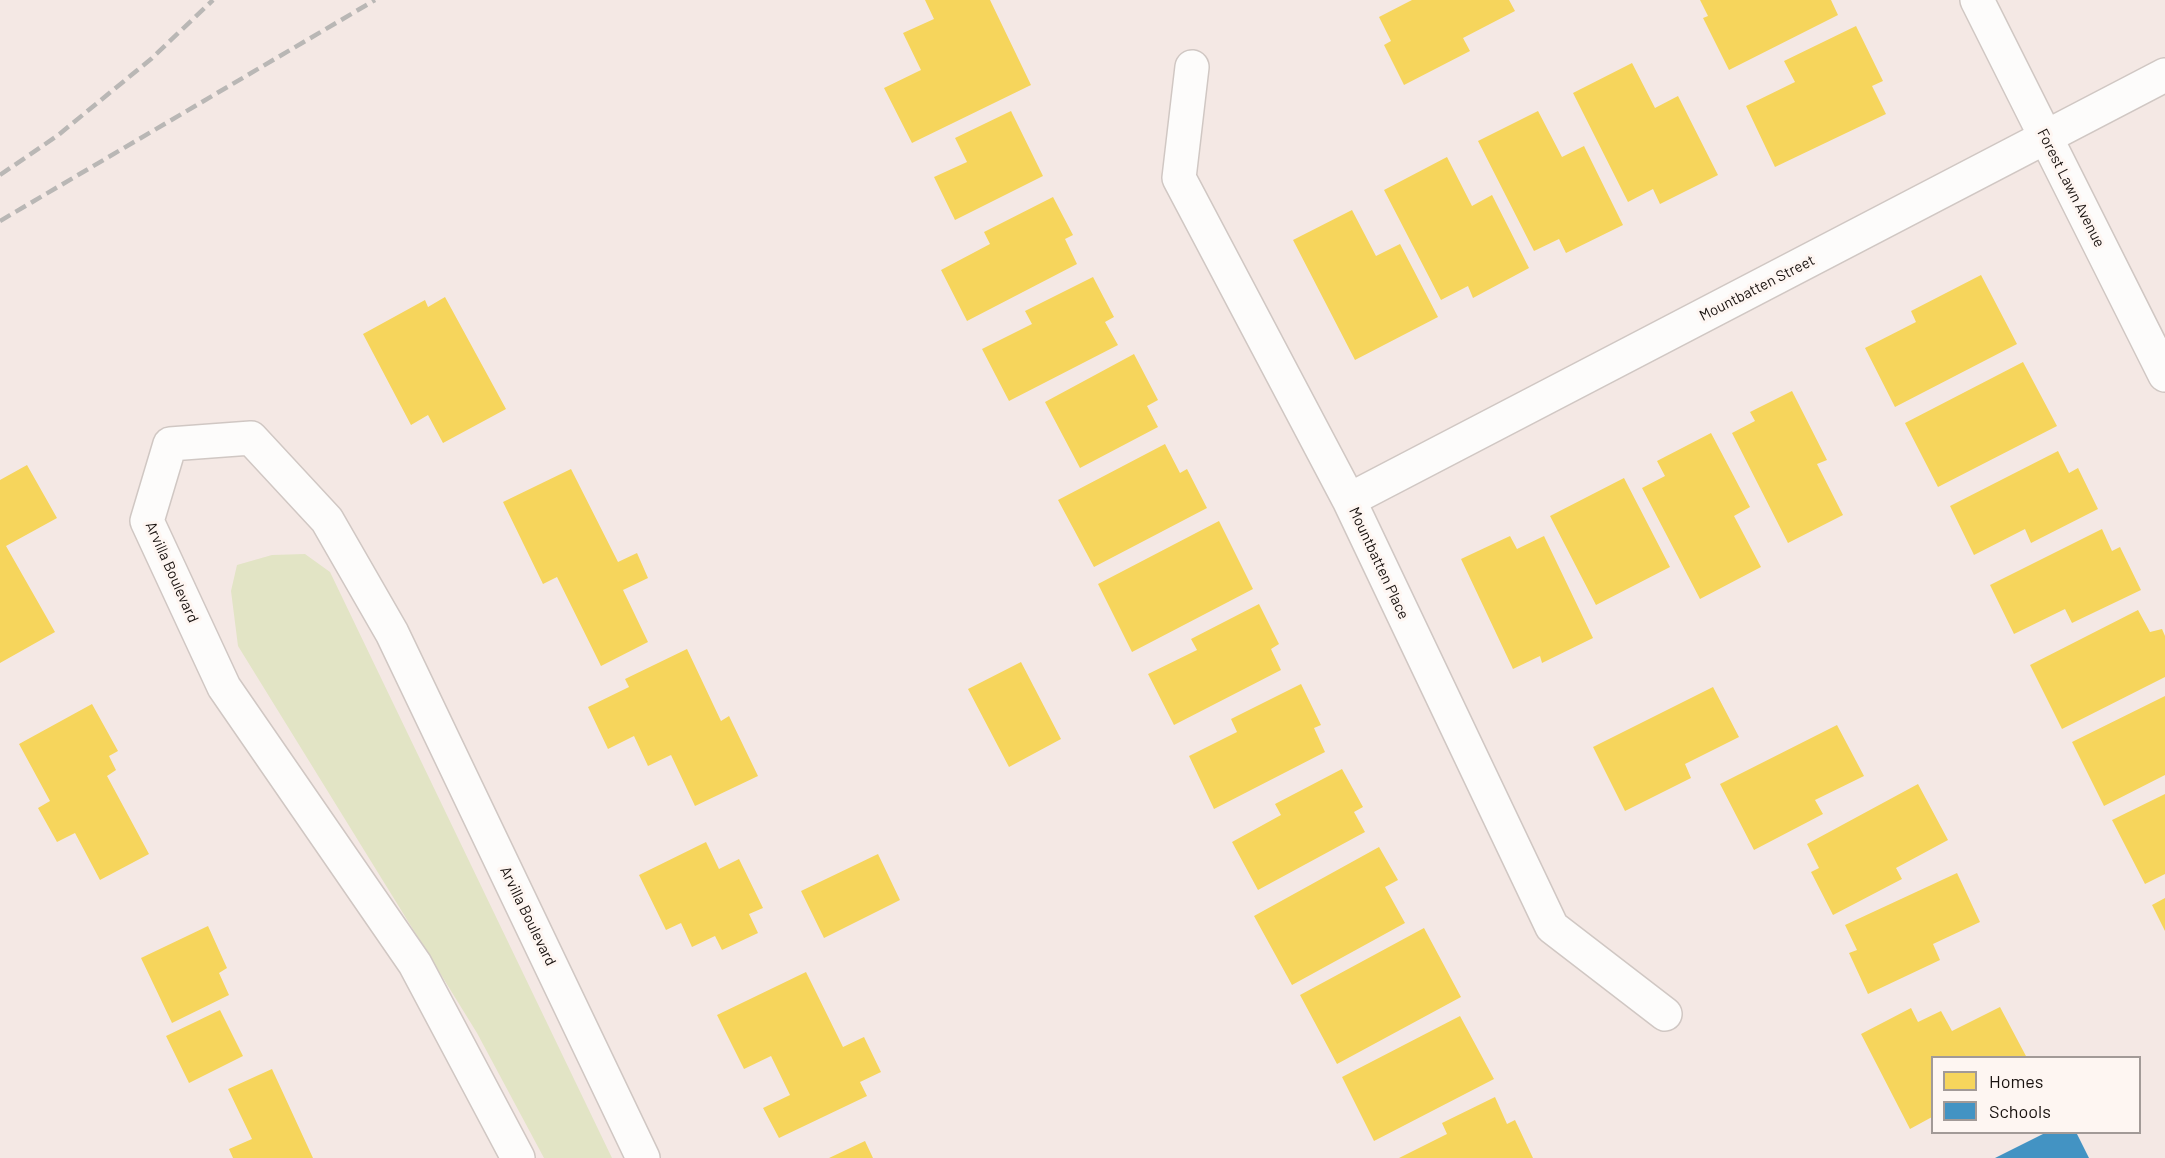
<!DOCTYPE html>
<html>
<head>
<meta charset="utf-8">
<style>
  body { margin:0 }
  #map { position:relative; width:2165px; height:1158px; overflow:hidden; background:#f4e8e4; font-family:Barlow,sans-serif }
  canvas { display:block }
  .legend { position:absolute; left:1931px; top:1056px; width:210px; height:78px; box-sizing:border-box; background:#fef6f2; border:2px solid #a29a97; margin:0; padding:8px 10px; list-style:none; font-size:18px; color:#18110e }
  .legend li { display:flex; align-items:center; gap:12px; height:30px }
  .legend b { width:30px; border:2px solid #a29a97 }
</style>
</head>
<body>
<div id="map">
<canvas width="2165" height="1158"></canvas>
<ul class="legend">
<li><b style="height:16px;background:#f6d55c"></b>Homes</li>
<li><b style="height:16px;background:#4393c3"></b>Schools</li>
</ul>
</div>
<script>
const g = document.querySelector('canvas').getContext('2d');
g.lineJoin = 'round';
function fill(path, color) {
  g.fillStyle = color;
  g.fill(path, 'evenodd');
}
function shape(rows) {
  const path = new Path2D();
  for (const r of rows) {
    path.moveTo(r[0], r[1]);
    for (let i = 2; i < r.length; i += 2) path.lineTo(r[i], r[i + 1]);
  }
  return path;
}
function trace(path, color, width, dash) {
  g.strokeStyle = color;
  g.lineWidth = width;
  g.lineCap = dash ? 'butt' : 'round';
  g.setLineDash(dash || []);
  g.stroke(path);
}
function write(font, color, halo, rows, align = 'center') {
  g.font = font + ' Barlow,sans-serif';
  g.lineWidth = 6;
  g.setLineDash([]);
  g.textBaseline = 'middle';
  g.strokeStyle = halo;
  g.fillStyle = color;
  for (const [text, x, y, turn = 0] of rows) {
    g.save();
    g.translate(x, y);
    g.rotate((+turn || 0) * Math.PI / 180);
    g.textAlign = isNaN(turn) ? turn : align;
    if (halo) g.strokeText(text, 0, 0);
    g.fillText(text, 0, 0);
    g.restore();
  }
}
fill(shape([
  [305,554,330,572,612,1158,544,1158,477,1033,238,646,231,591,237,565,272,555]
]), '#e2e4c5');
fill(shape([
  [925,0,990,0,1031,85,912,143,884,88,921,70,903,33,934,19],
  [1412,0,1509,0,1515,11,1463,38,1470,51,1404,85,1384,45,1391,41,1379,17],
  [1700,0,1831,0,1838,15,1729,70,1703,18,1708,16],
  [1856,26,1883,81,1872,86,1886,114,1775,167,1746,106,1795,82,1784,61],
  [1632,63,1655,108,1678,96,1718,175,1660,204,1653,189,1628,202,1573,93],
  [1011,111,1043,176,955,220,934,177,967,162,955,138],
  [1538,111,1562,157,1584,146,1623,225,1566,253,1559,239,1534,251,1478,141],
  [1447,157,1472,206,1492,195,1529,268,1473,298,1468,286,1441,300,1384,190],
  [1053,197,1073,235,1065,239,1077,264,967,321,941,270,990,244,984,232],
  [1352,210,1376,256,1400,244,1438,317,1355,360,1293,240],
  [1981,275,2017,344,1895,407,1865,348,1916,322,1911,311],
  [1093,277,1114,317,1105,322,1118,345,1009,401,982,349,1032,324,1025,311],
  [445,297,506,409,443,443,428,415,411,425,363,334,425,300,428,307],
  [1134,354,1158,400,1147,406,1158,427,1080,468,1045,402],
  [2023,362,2057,426,1938,487,1905,423],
  [1792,391,1827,460,1817,464,1843,515,1788,543,1732,433,1755,421,1750,412],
  [1711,433,1750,507,1734,516,1761,567,1700,599,1642,488,1665,476,1657,461],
  [1165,444,1180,473,1187,469,1207,508,1094,567,1058,500],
  [2058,451,2069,473,2078,468,2098,509,2031,543,2025,529,1974,555,1950,506],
  [27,465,57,518,6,546,55,632,0,663,0,480],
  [571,469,618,562,637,553,648,578,623,590,648,642,601,666,557,577,543,584,503,502],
  [1624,478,1670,567,1596,605,1550,516],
  [1219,521,1253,589,1132,652,1098,584],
  [2102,529,2112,551,2120,547,2141,590,2072,623,2065,609,2014,634,1990,585],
  [1510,536,1517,549,1544,536,1593,638,1542,663,1540,656,1513,669,1461,559],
  [1259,604,1279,644,1271,649,1281,670,1174,725,1148,674,1197,650,1191,639],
  [2138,610,2150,632,2162,629,2165,636,2165,677,2062,729,2030,665],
  [687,649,721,721,729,716,758,776,695,806,671,755,648,766,634,736,608,749,588,707,629,687,625,679],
  [1021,662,1061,739,1009,767,968,689],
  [1301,684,1321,725,1314,728,1325,752,1214,809,1189,756,1237,732,1231,719],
  [1713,687,1739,737,1685,764,1691,778,1625,811,1593,747],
  [2165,696,2165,775,2104,806,2072,742],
  [92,704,118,751,109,756,116,770,107,776,149,854,100,880,75,833,57,842,38,808,50,801,19,744],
  [1837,725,1864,776,1815,800,1823,814,1754,850,1720,784],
  [1342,769,1363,807,1354,812,1365,832,1258,890,1232,842,1281,815,1275,804],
  [1918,784,1948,840,1896,868,1902,879,1833,915,1811,872,1819,868,1807,844],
  [2165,794,2165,874,2145,884,2112,820],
  [706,842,719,869,739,859,763,908,749,914,758,933,722,950,715,936,692,947,681,923,666,930,639,875],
  [1379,847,1398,880,1385,887,1405,923,1292,985,1254,916],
  [878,854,900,900,824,938,801,891],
  [1957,873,1980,922,1933,944,1940,960,1868,994,1849,953,1857,950,1845,925],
  [2165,898,2165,931,2152,905],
  [208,926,227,968,219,973,229,995,172,1023,141,958],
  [1424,928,1461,997,1337,1064,1300,995],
  [806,972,843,1047,864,1037,881,1072,860,1082,867,1096,779,1138,763,1108,790,1095,771,1056,744,1069,717,1015],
  [2000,1007,2027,1058,1932,1058,1932,1117,1910,1129,1861,1034,1911,1008,1918,1022,1941,1011,1952,1031],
  [220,1010,243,1056,189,1083,166,1036],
  [1460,1016,1494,1079,1374,1141,1342,1077],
  [272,1069,313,1158,233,1158,229,1149,252,1139,228,1089],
  [1495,1097,1507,1124,1515,1120,1533,1158,1399,1158,1447,1134,1442,1123],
  [865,1141,873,1158,829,1158]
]), '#f6d55c');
fill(shape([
  [2047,1132,2076,1132,2089,1158,1995,1158]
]), '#4393c3');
const minor = shape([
  [1977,0,2165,375],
  [1192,67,1179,178,1349,500,1552,927,1665,1014],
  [1349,500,2165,75],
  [518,1158,415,964,224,687,147,521,170,444,251,438,327,520,392,633,643,1158]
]);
trace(minor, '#d0c7c3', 36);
trace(minor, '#fdfcfb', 33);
trace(shape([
  [0,175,57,136,151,59,213,0],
  [0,221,375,0]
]), '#b9b7b5', 4.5, [12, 6]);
write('15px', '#18110e', '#fef6f2', [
  ["Forest Lawn Avenue",2071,188,63],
  ["Mountbatten Street",1757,288,-27],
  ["Mountbatten Place",1379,563,65],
  ["Arvilla Boulevard",172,572,66],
  ["Arvilla Boulevard",528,916,64]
]);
</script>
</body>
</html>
